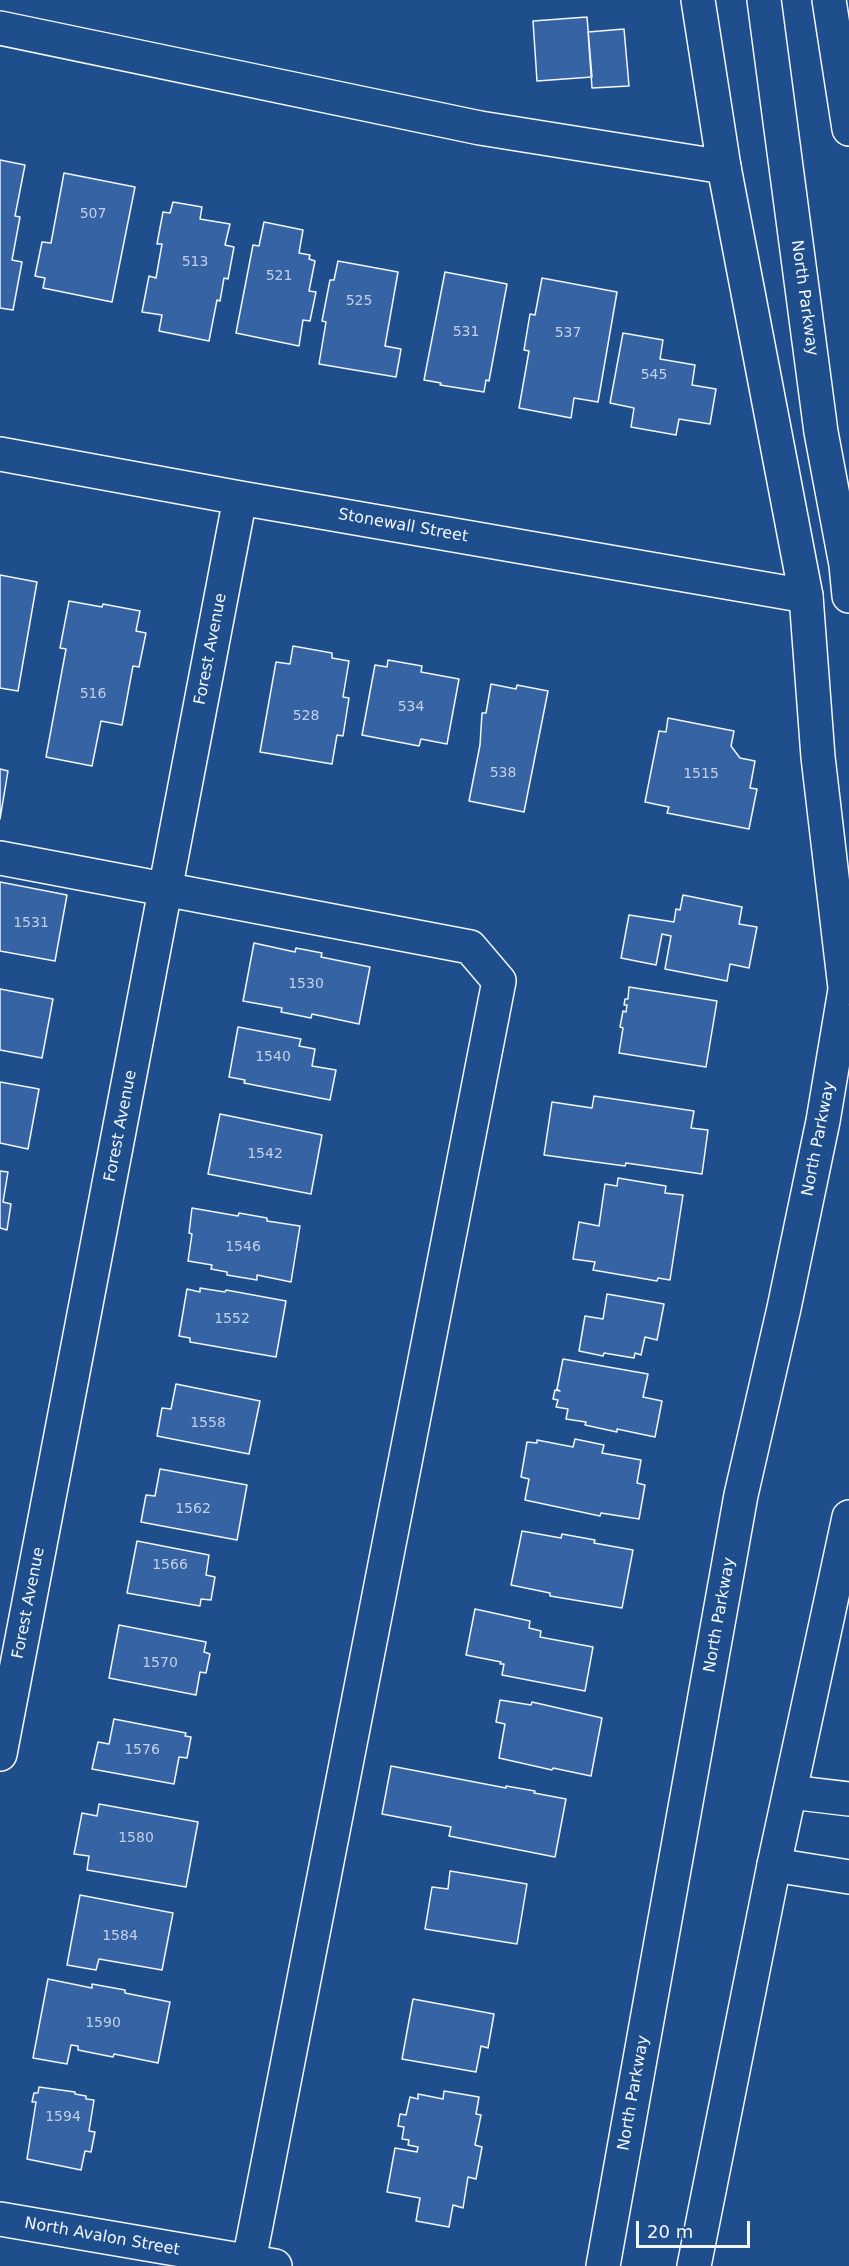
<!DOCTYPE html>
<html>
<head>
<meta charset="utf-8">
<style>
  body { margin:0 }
  #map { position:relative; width:849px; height:2266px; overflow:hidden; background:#1f4e8c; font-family:"DejaVu Sans",sans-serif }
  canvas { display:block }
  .scale { position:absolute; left:636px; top:2221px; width:114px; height:27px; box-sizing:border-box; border:3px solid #f2f6ff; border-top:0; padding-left:8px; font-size:18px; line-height:21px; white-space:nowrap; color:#f2f6ff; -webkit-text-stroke:4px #1f4e8c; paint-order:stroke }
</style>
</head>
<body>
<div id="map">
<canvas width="849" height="2266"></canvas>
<div class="scale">20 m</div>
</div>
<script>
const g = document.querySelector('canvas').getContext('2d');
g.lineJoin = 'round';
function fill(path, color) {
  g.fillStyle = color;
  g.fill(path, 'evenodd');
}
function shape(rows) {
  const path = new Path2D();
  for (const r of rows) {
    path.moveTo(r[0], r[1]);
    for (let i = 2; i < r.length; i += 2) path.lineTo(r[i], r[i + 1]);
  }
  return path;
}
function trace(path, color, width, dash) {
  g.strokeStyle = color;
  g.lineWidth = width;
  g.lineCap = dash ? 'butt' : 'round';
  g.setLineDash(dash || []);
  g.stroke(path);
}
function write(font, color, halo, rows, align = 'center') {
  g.font = font + ' "DejaVu Sans",sans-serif';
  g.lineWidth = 4.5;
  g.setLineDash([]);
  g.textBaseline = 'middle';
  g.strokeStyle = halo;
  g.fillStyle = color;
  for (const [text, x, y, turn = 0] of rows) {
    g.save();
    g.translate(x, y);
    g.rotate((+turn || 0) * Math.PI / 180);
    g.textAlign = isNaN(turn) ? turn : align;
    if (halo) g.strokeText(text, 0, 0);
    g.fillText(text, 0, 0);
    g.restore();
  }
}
const building = shape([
  [587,17,592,77,537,81,533,21,587,17],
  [624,29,629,86,592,88,588,32,624,29],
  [0,160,25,165,15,216,20,217,12,260,22,262,13,310,0,308,0,160],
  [64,173,135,187,112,302,43,288,45,278,35,276,42,242,51,243,64,173],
  [173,202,202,207,200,219,230,224,225,245,234,247,228,279,224,278,220,301,217,300,209,341,159,331,162,315,142,312,149,276,156,278,162,244,157,244,163,212,170,213,173,202],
  [264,222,303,230,299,253,310,255,309,259,315,261,309,291,316,292,310,321,303,320,299,346,236,333,253,245,259,246,264,222],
  [338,261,398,272,385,346,401,349,396,377,319,364,326,322,322,321,330,280,334,280,338,261],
  [445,272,507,284,489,381,486,380,484,392,440,385,441,383,424,380,445,272],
  [542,278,617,292,598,402,574,398,571,418,519,408,529,351,524,350,530,314,535,315,542,278],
  [623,333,663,340,660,359,695,365,692,385,716,389,710,424,679,419,676,435,631,427,634,408,610,403,623,333],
  [0,575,37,582,18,691,0,688,0,575],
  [69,601,102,607,103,604,140,611,136,631,146,633,139,667,133,666,122,725,101,721,92,766,46,757,66,649,60,648,69,601],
  [293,646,332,653,332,658,349,661,343,697,349,698,343,736,337,735,332,764,260,752,276,662,290,664,293,646],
  [388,660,422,666,421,672,459,679,447,744,421,739,419,746,362,735,375,665,387,667,388,660],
  [491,684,516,689,517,685,548,691,524,812,469,801,480,745,482,713,486,713,491,684],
  [668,718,734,731,731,746,740,758,755,761,750,788,757,789,749,829,667,813,669,807,645,802,659,731,666,732,668,718],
  [0,769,8,771,0,819,0,769],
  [0,882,67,895,55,961,0,951,0,882],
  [683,895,742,907,739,924,757,927,749,968,730,964,727,981,665,969,671,936,662,934,656,965,621,958,629,915,674,922,676,909,680,910,683,895],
  [254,943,295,952,296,948,322,953,321,957,370,967,359,1024,312,1014,311,1018,281,1012,282,1008,243,1001,254,943],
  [629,987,717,1001,706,1067,619,1053,623,1028,620,1027,623,1011,626,1012,627,1005,624,1005,625,999,628,999,629,987],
  [0,989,53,999,42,1058,0,1050,0,989],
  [238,1027,301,1039,299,1046,315,1049,312,1066,336,1070,330,1100,244,1083,245,1080,229,1077,238,1027],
  [0,1082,39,1089,28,1149,0,1143,0,1082],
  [594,1096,694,1111,691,1128,708,1130,702,1174,626,1163,625,1166,544,1155,552,1102,592,1108,594,1096],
  [220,1114,322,1135,311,1194,208,1174,220,1114],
  [0,1171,8,1172,3,1202,11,1204,7,1230,0,1228,0,1171],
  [618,1178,666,1186,665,1193,683,1195,670,1280,658,1278,657,1281,593,1270,595,1262,573,1259,579,1222,599,1226,605,1184,617,1186,618,1178],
  [192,1208,238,1216,239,1213,267,1218,267,1221,300,1226,291,1282,257,1275,257,1280,227,1275,227,1272,211,1269,212,1265,188,1261,192,1234,189,1233,192,1208],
  [200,1288,225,1292,226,1290,286,1301,276,1357,190,1342,190,1338,179,1336,187,1289,200,1292,200,1288],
  [607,1294,664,1304,657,1340,645,1337,641,1355,635,1353,634,1358,604,1353,603,1356,579,1351,585,1316,603,1319,607,1294],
  [563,1359,648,1374,643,1397,662,1401,655,1437,617,1429,617,1432,585,1425,586,1422,566,1419,568,1409,556,1407,558,1400,553,1399,555,1390,560,1391,557,1389,563,1359],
  [176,1384,260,1401,249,1454,157,1436,162,1408,171,1409,176,1384],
  [575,1439,604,1445,602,1453,641,1460,637,1483,645,1485,639,1519,601,1513,600,1516,525,1500,529,1479,521,1477,527,1442,537,1443,537,1440,573,1447,575,1439],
  [160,1469,247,1485,237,1540,141,1522,146,1495,155,1496,160,1469],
  [522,1531,561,1538,562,1534,595,1540,594,1543,633,1550,622,1608,550,1596,550,1593,511,1585,522,1531],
  [137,1541,209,1555,206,1575,215,1577,211,1600,201,1599,200,1606,127,1593,137,1541],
  [475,1609,530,1621,529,1628,541,1631,540,1637,593,1647,585,1691,502,1675,504,1664,500,1664,501,1662,466,1655,475,1609],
  [119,1625,206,1642,204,1652,210,1654,206,1673,200,1672,196,1695,109,1678,119,1625],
  [500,1700,531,1705,532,1702,602,1718,591,1776,553,1768,552,1770,499,1758,505,1724,496,1722,500,1700],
  [114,1719,186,1733,185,1736,191,1737,187,1758,179,1757,174,1784,92,1769,98,1742,109,1744,114,1719],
  [391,1766,506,1788,506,1786,535,1791,534,1793,566,1799,555,1857,449,1836,451,1827,382,1814,391,1766],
  [99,1804,198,1822,186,1887,87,1870,89,1856,74,1854,82,1813,97,1816,99,1804],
  [450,1871,527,1884,517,1944,425,1929,432,1887,448,1889,450,1871],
  [80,1895,173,1913,162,1970,99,1959,96,1970,67,1965,80,1895],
  [48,1979,92,1988,92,1984,125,1990,125,1993,170,2002,158,2063,114,2054,113,2057,78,2050,78,2046,71,2045,67,2064,33,2058,48,1979],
  [413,1999,494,2014,488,2048,481,2046,476,2072,402,2059,413,1999],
  [39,2087,75,2092,75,2094,86,2096,86,2099,94,2100,89,2131,95,2132,91,2152,85,2151,81,2170,27,2159,36,2102,32,2102,34,2093,38,2093,39,2087],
  [444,2091,479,2097,476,2114,481,2115,475,2145,482,2147,476,2179,468,2177,463,2208,453,2205,449,2227,416,2221,420,2198,387,2192,395,2148,417,2152,418,2147,408,2145,409,2140,402,2139,404,2127,398,2126,400,2114,406,2115,410,2097,418,2099,418,2094,443,2099,444,2091]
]);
fill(building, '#3563a3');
trace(building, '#f2f6ff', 1.5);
const minor = shape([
  [0,28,480,128,724,167],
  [0,454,240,498,806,596],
  [0,858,470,947,499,981,248,2266],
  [0,1754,240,498],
  [790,1792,849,1799],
  [774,1865,849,1877],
  [0,2219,275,2266]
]);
const major = shape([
  [698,0,724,167,806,596,818,757,845,988],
  [764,0,821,432,846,565,849,596],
  [829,0,849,129],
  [603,2266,741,1495,784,1308,823,1121,849,966],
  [694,2266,774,1865,849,1517]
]);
trace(minor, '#f2f6ff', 36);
trace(major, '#f2f6ff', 36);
trace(minor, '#1f4e8c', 33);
trace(major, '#1f4e8c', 33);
write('14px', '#c3d1e8', null, [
  ["507",93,214],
  ["513",195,262],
  ["521",279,276],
  ["525",359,301],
  ["531",466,332],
  ["537",568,333],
  ["545",654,375],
  ["516",93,694],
  ["534",411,707],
  ["528",306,716],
  ["538",503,773],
  ["1515",701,774],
  ["1531",31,923],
  ["1530",306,984],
  ["1540",273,1057],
  ["1542",265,1154],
  ["1546",243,1247],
  ["1552",232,1319],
  ["1558",208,1423],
  ["1562",193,1509],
  ["1566",170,1565],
  ["1570",160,1663],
  ["1576",142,1750],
  ["1580",136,1838],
  ["1584",120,1936],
  ["1590",103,2023],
  ["1594",63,2117]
]);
write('16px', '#f2f6ff', '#1f4e8c', [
  ["North Parkway",804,298,82],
  ["Stonewall Street",403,526,10],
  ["Forest Avenue",211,649,-79],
  ["Forest Avenue",121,1126,-79],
  ["North Parkway",819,1139,-79],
  ["Forest Avenue",29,1603,-79],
  ["North Parkway",720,1615,-80],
  ["North Parkway",634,2093,-80],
  ["North Avalon Street",102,2237,10]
]);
</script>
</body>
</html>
